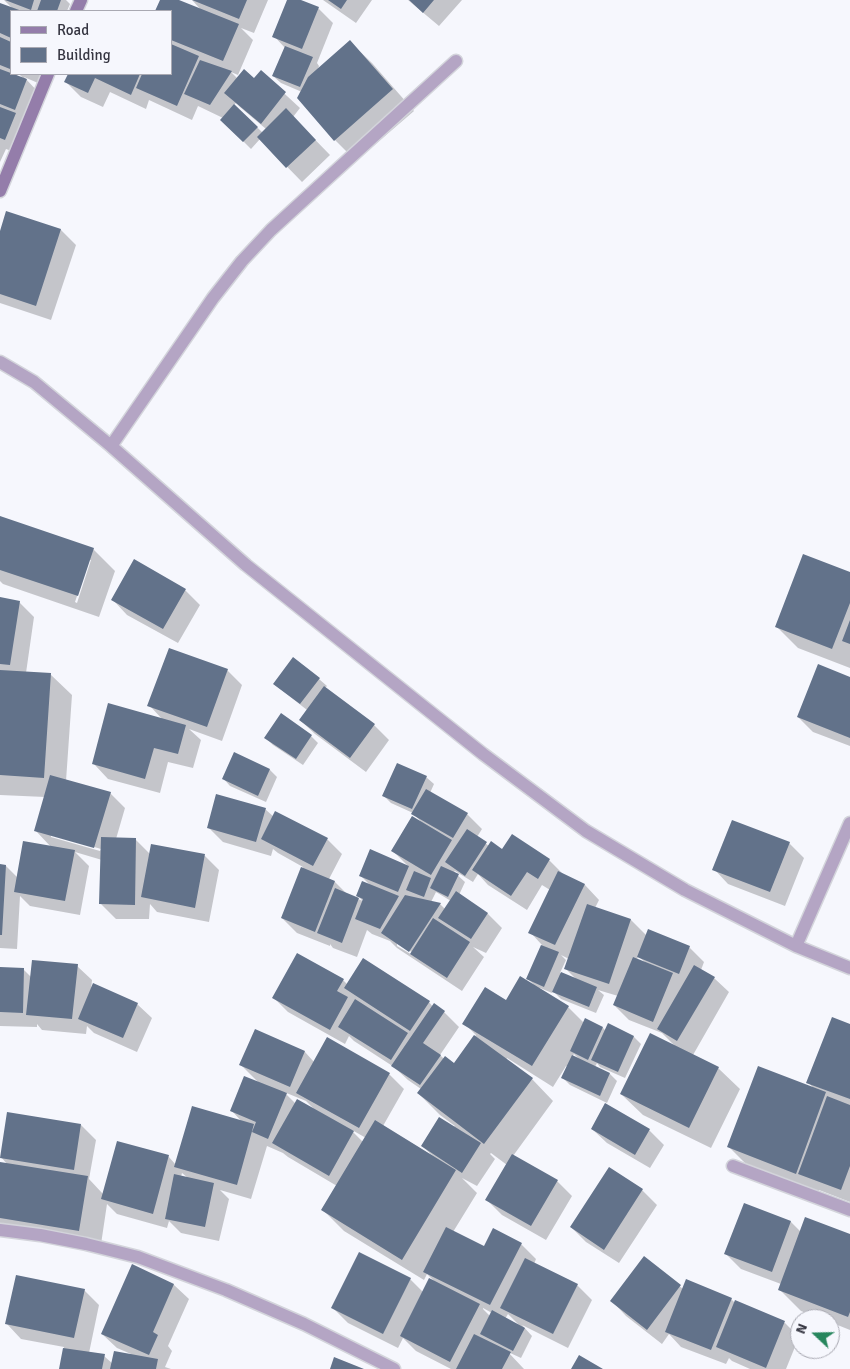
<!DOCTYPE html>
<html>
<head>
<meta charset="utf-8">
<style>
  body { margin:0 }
  #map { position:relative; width:850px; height:1369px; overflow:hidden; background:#f6f7fd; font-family:Signika,sans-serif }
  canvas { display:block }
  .legend { position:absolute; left:10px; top:10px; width:162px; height:65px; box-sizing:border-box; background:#f6f7fd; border:1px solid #a9a9b2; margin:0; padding:6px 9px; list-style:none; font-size:15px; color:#353541 }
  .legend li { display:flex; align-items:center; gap:10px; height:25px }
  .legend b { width:25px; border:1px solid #a9a9b2 }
  .north { position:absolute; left:790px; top:1309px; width:50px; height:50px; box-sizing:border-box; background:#f6f7fd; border:1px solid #a9a9b2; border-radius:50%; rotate:291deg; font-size:14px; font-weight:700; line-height:20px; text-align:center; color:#353541 }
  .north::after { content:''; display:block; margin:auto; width:18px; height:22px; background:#27865d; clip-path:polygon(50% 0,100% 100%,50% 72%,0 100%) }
</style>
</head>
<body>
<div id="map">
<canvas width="850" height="1369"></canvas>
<ul class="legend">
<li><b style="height:6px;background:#947daa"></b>Road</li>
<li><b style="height:14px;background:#62728a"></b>Building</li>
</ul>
<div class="north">N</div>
</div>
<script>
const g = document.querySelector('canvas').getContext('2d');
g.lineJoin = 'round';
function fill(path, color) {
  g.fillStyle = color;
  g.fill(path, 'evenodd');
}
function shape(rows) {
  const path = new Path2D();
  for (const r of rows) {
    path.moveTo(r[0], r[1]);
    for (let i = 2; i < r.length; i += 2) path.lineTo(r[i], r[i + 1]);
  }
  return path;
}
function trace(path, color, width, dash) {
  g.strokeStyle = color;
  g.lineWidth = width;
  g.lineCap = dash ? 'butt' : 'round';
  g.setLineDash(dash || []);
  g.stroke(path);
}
fill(shape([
  [4,0,66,0,70,4,67,11,11,11,11,74,18,74,17,76,25,80,19,74,41,74,38,83,24,77,41,95,20,154,6,149,0,162,0,4,13,9],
  [161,0,176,0,202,11,192,0,268,0,254,33,241,28,253,40,238,75,231,72,237,78,255,80,261,72,300,108,293,117,330,155,302,182,260,139,251,149,222,120,223,118,198,106,192,120,149,100,146,109,110,92,103,107,81,97,66,82,70,74,171,74,171,11,157,11],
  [236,103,240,107,266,129,263,133,234,105],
  [288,0,298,0,318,8,333,23,317,63,319,66,317,72,350,42,372,63,414,111,356,161,335,140,298,98,302,92,281,83,273,76,285,48,274,36],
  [323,0,372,0,356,23],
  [408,0,462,0,439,26],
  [7,213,61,230,76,245,51,320,0,303,0,235],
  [0,518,93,549,115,571,99,617,3,584,0,581],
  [89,560,91,560,77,603,75,602],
  [850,574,850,668,798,648,776,626],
  [185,590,200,605,178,643,127,615,113,600],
  [0,599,19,602,34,617,26,673,50,674,72,695,66,781,110,793,125,808,116,839,136,840,150,854,205,856,219,870,209,922,157,912,150,904,149,919,116,919,101,904,102,860,75,852,89,866,80,915,30,906,20,896,17,949,0,948,0,866,6,866,18,878,52,848,35,830,45,797,0,795],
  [51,834,101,849,100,851,51,837],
  [293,659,319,679,327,686,325,688,374,725,389,740,366,772,315,734,300,720,307,710,274,684],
  [227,670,242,685,222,741,189,729,201,740,193,768,168,762,160,793,108,779,94,764,163,720,149,705],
  [850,678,850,746,813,732,798,717],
  [311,736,318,743,303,765,273,745,266,738],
  [234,754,270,770,277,777,266,802,230,786,223,778],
  [426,777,434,784,430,793,467,814,482,829,477,837,489,846,549,860,564,875,585,885,599,900,595,908,631,920,647,936,689,947,704,962,701,970,714,978,729,992,693,1055,718,1068,740,1089,711,1148,643,1115,621,1094,675,1046,662,1033,629,1020,614,1005,618,996,598,990,604,995,596,1013,561,999,553,991,552,993,540,988,539,990,568,1007,584,1023,603,1028,606,1031,609,1025,634,1037,641,1044,625,1078,600,1067,597,1063,595,1067,610,1074,617,1081,607,1103,570,1085,563,1078,568,1067,566,1066,553,1087,507,1058,506,1060,532,1079,553,1101,513,1156,557,1181,572,1196,546,1240,502,1215,487,1200,507,1165,491,1153,490,1154,495,1159,477,1186,462,1178,477,1193,453,1232,484,1248,521,1244,536,1259,534,1264,577,1285,592,1300,568,1348,522,1325,532,1336,521,1358,508,1352,524,1369,451,1369,416,1351,403,1338,398,1348,348,1323,333,1308,410,1279,423,1292,435,1282,427,1274,424,1280,344,1231,322,1209,337,1186,288,1157,283,1153,267,1146,251,1199,220,1190,229,1199,219,1241,181,1233,169,1221,167,1228,117,1214,107,1204,100,1251,11,1237,0,1225,0,1163,7,1164,1,1157,8,1113,81,1125,96,1140,89,1179,103,1194,168,1156,176,1165,243,1123,232,1111,260,1084,241,1065,255,1031,305,1052,314,1062,389,1074,404,1089,383,1126,433,1156,422,1146,455,1126,440,1115,418,1093,421,1089,408,1080,394,1067,354,1041,349,1036,345,1044,288,1012,274,998,343,980,348,985,429,1002,433,1007,444,1012,459,1027,440,1055,444,1059,454,1064,476,1035,464,1023,535,986,528,979,542,945,530,932,550,890,542,885,527,910,488,885,478,874,473,882,455,871,454,872,465,882,459,895,488,914,502,928,486,953,473,947,484,957,462,991,397,948,390,941,372,934,367,930,357,957,333,948,330,944,330,946,297,933,282,918,303,867,278,853,273,849,271,856,223,842,208,827,265,809,274,817,327,839,342,854,329,879,335,882,348,895,363,901,358,896,371,886,360,875,408,866,393,851,422,823,413,813,391,803,384,796],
  [436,892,451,901,445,909,440,904,431,902],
  [397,943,415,954,414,956,397,946],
  [561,955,569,959,566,969,577,980,560,973,566,960],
  [638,956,646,963,637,960],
  [574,1054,580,1060,572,1057],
  [284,1092,306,1101,314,1109,296,1104],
  [352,1130,366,1138,363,1142,352,1131],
  [182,1173,188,1178,181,1177],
  [483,1308,492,1313,490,1316,483,1309],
  [508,1314,519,1325,505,1319],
  [789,843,804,858,785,906,728,884,714,869],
  [77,966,92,980,91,991,137,1004,152,1018,137,1052,94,1033,87,1026,86,1034,42,1030,37,1024,37,1027,0,1026,0,969,23,969,31,977],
  [850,1026,850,1202,819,1190,817,1194,750,1168,729,1147,814,1089,808,1082],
  [592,1129,649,1130,664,1145,650,1168,607,1143],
  [609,1169,642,1190,657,1205,619,1263,586,1242,571,1227],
  [745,1205,791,1222,801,1232,850,1236,850,1330,830,1322,830,1319,822,1319,801,1311,779,1289,781,1284,741,1269,726,1254],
  [645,1258,683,1289,731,1299,735,1303,785,1323,799,1337,786,1369,750,1369,732,1361,729,1358,726,1364,681,1347,669,1334,662,1344,626,1316,612,1301],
  [133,1266,174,1285,189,1299,168,1346,172,1351,165,1367,171,1369,60,1369,64,1347,21,1339,7,1324,84,1290,99,1305,89,1353,104,1356,113,1364,131,1354,117,1348,102,1334]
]), '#0003');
fill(shape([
  [5,0,34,0,31,10],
  [41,0,61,0,57,11,37,11],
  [160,0,179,0,239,24,223,61,171,40,171,11,155,11],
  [192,0,247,0,239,19],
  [287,0,301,0,319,7,302,49,272,37],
  [328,0,347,0,341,9],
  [409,0,434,0,423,13],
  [0,3,22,11,11,11,11,38,0,33],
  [0,37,11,42,11,65,10,69,0,65],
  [350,40,393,89,334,141,297,98,308,77],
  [171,44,199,56,177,106,136,88,142,74,171,74],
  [285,46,313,57,300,87,272,76],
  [200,60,232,71,210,105,184,94],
  [0,69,27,79,15,110,0,104],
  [244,69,254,78,261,70,286,92,261,124,224,93],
  [68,74,140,74,131,95,95,78,88,93,64,82],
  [234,104,258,127,243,142,220,120],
  [0,107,16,113,5,140,0,138],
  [286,108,316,140,286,168,257,137],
  [6,211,61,229,36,306,0,294,0,231],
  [0,516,94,548,78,596,0,570],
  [803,554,850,572,850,603,832,649,775,627],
  [134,559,186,589,163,629,111,600],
  [0,597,20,601,10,665,0,664],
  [850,620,850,644,842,641],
  [169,648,228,669,207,727,147,706],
  [293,657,320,678,300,704,273,684],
  [818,664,850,677,850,738,797,717],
  [0,670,51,673,44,778,0,775],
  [324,686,375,724,350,758,299,720],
  [108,703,186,725,178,754,154,748,145,779,92,764],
  [281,713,312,735,296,759,264,738],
  [234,752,270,769,258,796,222,779],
  [397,763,427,776,412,809,382,796],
  [50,775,111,792,94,848,34,831],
  [426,789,468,813,453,838,411,814],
  [216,794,266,808,256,842,207,828],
  [275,811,328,838,313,866,261,839],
  [412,816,452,840,431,875,391,851],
  [732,820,790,842,770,892,712,870],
  [467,829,487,842,465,876,445,862],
  [512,834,550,859,538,879,527,872,511,896,472,870,491,841,502,849],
  [101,837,136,838,135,905,99,904],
  [23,841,75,850,65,901,14,892],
  [151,844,205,854,195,908,141,897],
  [370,849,409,866,398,892,359,876],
  [0,864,6,865,2,935,0,935],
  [441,866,459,874,448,897,430,888],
  [301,867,335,881,315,932,281,918],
  [414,871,431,878,424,897,406,890],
  [558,871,585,884,555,945,528,933],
  [362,881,399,896,380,929,355,919,363,899,356,896],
  [335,888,359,898,342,943,317,933],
  [456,891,488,913,471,939,438,918],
  [405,895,441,903,409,952,381,933],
  [587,904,631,919,609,984,564,969],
  [433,918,470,942,447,978,410,954],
  [648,929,690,946,679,974,637,957],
  [541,945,559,952,544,987,526,979],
  [297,953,344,979,337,991,348,997,330,1030,272,998],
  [633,957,673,973,653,1022,613,1005],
  [363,958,430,1001,410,1031,344,988],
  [32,960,78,964,72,1019,26,1015],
  [694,965,715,977,677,1041,657,1029],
  [0,967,24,968,23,1013,0,1012],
  [561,972,597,987,589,1007,552,992],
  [520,976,569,1006,532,1066,462,1024,485,987,506,1000],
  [93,983,138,1003,123,1038,78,1019],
  [355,999,408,1033,391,1060,338,1027],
  [434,1003,445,1011,423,1043,441,1055,420,1085,391,1066],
  [832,1017,850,1024,850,1099,806,1083],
  [585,1018,603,1027,588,1060,570,1051],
  [608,1023,634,1036,618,1072,591,1060],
  [255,1029,305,1051,290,1087,239,1065],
  [650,1033,719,1067,689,1128,620,1094],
  [474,1035,533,1078,484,1144,417,1093,445,1056,454,1063],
  [327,1037,390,1073,359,1128,296,1093],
  [572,1055,610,1073,600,1096,561,1078],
  [758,1066,826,1092,796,1174,727,1147],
  [244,1076,287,1093,268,1139,252,1132,256,1122,230,1111],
  [827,1096,850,1105,850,1166,841,1190,798,1174],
  [297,1099,354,1131,329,1176,272,1143],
  [605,1103,650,1129,635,1155,591,1129],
  [192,1106,254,1124,237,1185,174,1167],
  [7,1112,81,1124,74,1170,0,1158],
  [439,1117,481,1143,462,1173,421,1146],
  [375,1120,456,1170,402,1260,321,1210],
  [117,1141,169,1155,153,1214,101,1199],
  [512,1154,558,1180,531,1226,485,1200],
  [0,1162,88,1176,79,1231,0,1218],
  [609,1167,643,1189,604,1250,570,1227],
  [174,1174,214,1183,205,1227,165,1219],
  [744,1203,791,1221,772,1272,724,1254],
  [805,1217,850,1234,850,1312,848,1317,778,1290],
  [446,1227,484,1246,493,1228,522,1243,490,1305,423,1272],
  [359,1252,411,1278,383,1334,331,1308],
  [644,1256,681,1285,647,1330,610,1301],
  [525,1258,578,1284,553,1334,500,1308],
  [132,1264,174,1284,153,1332,158,1335,149,1355,101,1334],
  [16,1275,85,1289,74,1338,5,1324],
  [429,1278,480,1304,450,1362,400,1336],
  [686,1279,732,1298,711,1350,665,1332],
  [735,1300,785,1321,766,1368,716,1347],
  [492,1310,525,1328,513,1351,480,1334],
  [474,1334,511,1352,502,1369,456,1369],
  [63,1348,105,1354,102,1369,59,1369],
  [114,1351,158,1359,156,1369,110,1369],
  [579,1355,603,1369,571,1369],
  [334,1357,364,1369,330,1369]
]), '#62728a');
const street = shape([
  [0,362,34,382,111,446,246,565,483,754,586,831,685,890,796,946,850,968],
  [111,446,213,298,242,261,271,230,456,61],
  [796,946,850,823],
  [733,1166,850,1210],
  [0,1230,40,1235,86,1244,138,1257,226,1290,304,1324,394,1369]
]);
const secondary = shape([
  [76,11,81,0],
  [0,191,48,74]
]);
trace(street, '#d3d4db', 15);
trace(secondary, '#d3d4db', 15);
trace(street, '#b4a5c4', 12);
trace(secondary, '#947daa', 12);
</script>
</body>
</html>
